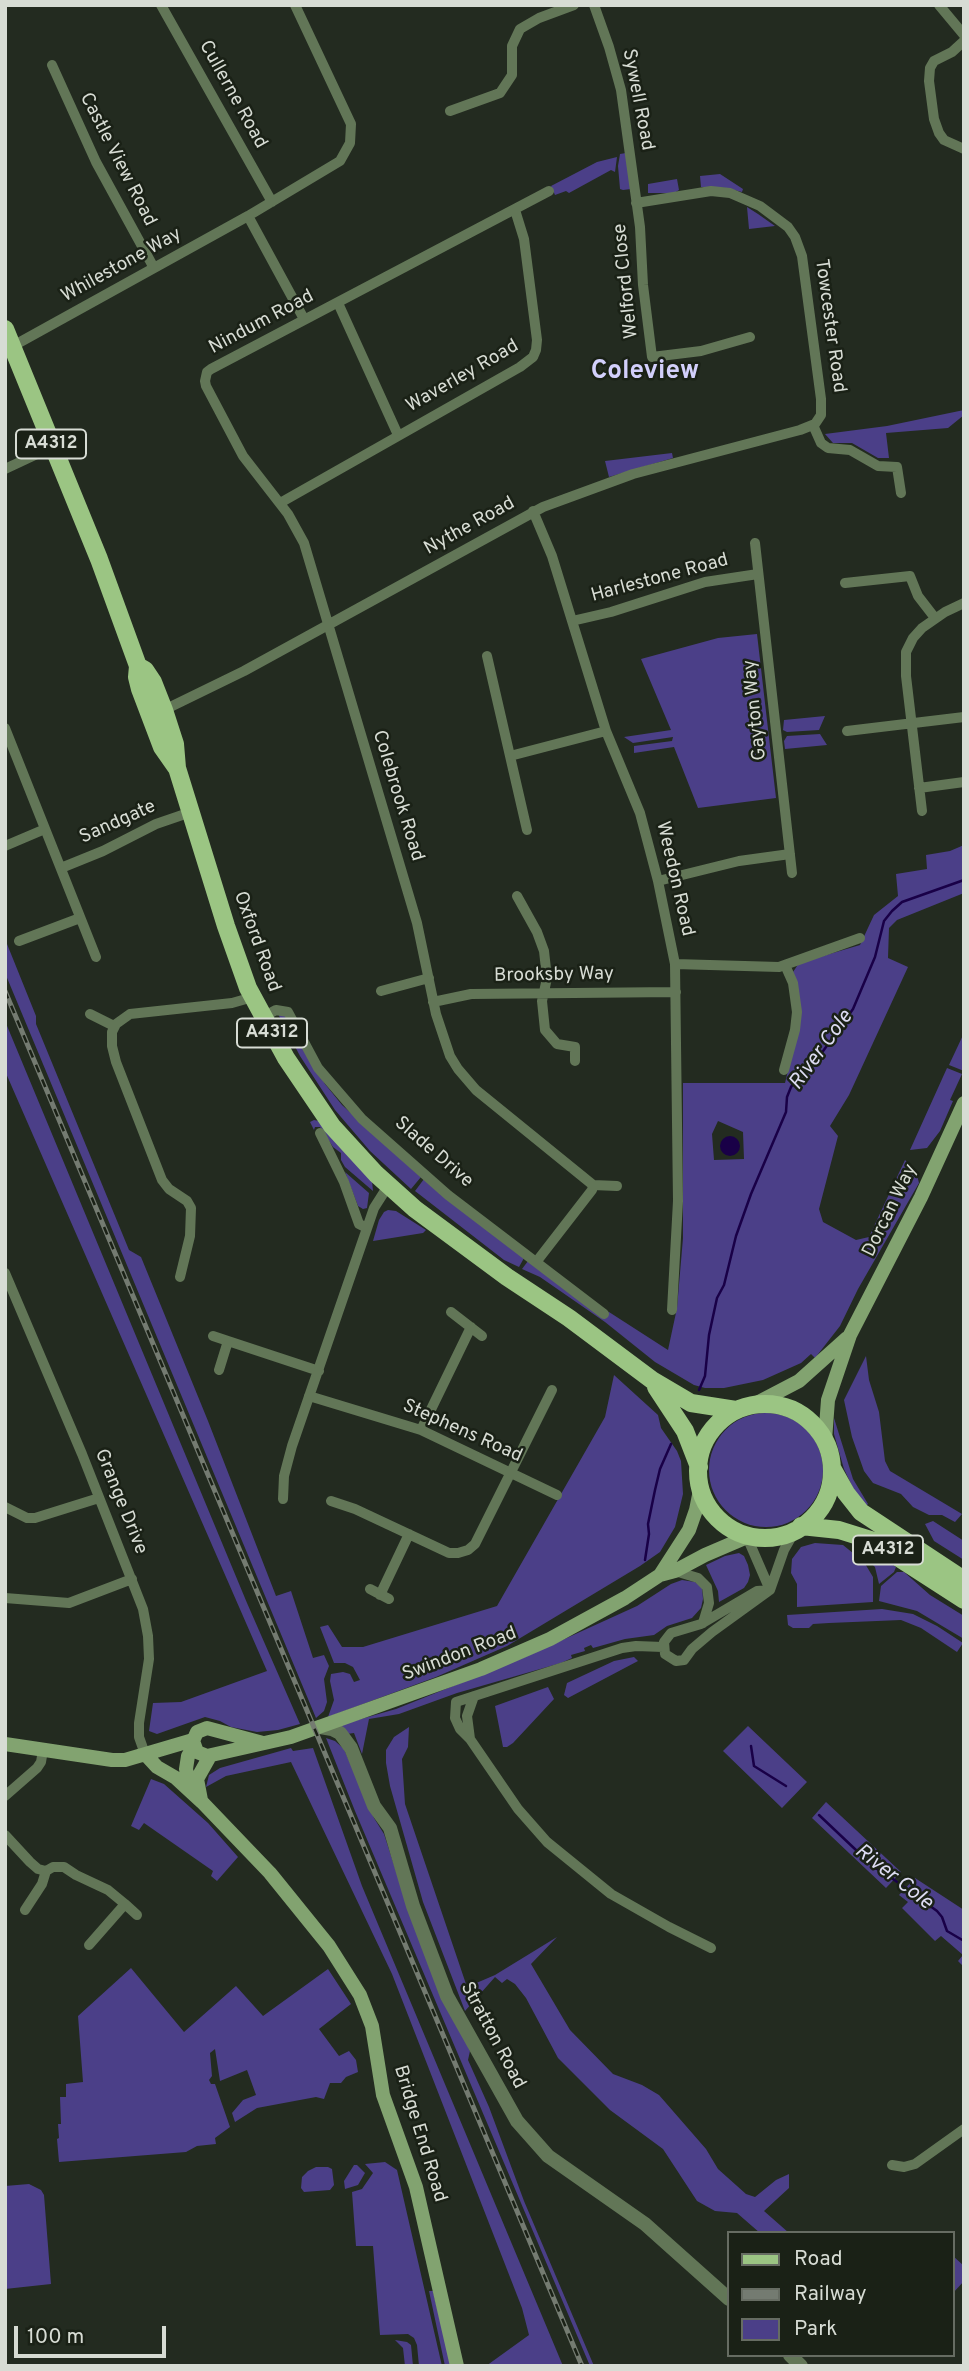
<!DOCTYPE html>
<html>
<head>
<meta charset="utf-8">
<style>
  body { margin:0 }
  #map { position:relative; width:969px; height:2371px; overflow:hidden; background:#232b20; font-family:Overpass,sans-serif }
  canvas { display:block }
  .frame { position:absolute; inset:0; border:7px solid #d7dcd4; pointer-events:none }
  .legend { position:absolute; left:727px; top:2231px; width:228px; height:126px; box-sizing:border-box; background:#1a2116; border:2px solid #666c62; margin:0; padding:9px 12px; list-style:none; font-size:21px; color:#d7dcd4 }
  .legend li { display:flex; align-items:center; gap:14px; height:35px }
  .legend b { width:35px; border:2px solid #666c62 }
  .scale { position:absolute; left:14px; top:2326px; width:152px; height:32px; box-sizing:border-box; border:4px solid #d7dcd4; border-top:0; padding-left:9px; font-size:21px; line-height:24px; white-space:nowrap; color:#d7dcd4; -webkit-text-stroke:5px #1a2116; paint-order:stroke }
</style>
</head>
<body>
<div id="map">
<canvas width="969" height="2371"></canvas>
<div class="frame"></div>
<ul class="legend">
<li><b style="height:9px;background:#9bc583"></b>Road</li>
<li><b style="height:9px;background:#747b71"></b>Railway</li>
<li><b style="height:19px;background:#4b3f88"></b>Park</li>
</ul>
<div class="scale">100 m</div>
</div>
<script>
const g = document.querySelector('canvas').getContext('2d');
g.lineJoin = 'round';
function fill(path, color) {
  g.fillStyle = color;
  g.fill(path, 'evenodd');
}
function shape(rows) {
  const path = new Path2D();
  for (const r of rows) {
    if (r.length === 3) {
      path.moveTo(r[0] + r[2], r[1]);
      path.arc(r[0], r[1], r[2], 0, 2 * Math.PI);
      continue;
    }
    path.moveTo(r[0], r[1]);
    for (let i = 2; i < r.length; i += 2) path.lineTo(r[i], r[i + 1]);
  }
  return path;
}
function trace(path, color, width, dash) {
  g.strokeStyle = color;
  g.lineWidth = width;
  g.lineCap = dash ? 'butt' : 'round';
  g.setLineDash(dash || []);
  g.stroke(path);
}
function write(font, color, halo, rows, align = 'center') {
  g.font = font + ' Overpass,sans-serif';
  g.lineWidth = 5;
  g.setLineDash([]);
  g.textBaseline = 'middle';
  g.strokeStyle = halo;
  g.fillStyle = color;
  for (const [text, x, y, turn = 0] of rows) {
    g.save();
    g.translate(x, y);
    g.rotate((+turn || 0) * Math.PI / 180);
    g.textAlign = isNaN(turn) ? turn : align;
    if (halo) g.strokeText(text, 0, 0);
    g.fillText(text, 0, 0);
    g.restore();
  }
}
fill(shape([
  [626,153,631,189,623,190,620,189,618,166,620,154],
  [617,157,615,172,611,170,569,193,566,191,555,195,551,186,597,162],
  [720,174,743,189,742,192,726,188,701,187,700,176],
  [677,179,679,190,674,193,648,193,648,184],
  [747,207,758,214,775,226,749,229],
  [964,410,964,415,948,428,886,433,889,458,878,458,852,443,833,443,825,434,887,426],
  [672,453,673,458,609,477,605,461],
  [757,634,776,798,698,808,674,747,634,753,634,746,672,741,673,737,633,743,624,737,671,730,641,659,718,638],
  [825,716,819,730,787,732,783,730,784,720],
  [820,734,827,745,785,749,784,741,787,736],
  [964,845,964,893,897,920,889,928,888,958,908,967,849,1095,830,1126,838,1136,819,1209,823,1222,856,1240,869,1237,905,1160,916,1171,919,1183,858,1289,840,1326,815,1358,811,1354,801,1363,763,1380,724,1388,705,1388,694,1385,655,1362,605,1322,540,1277,522,1269,528,1261,603,1315,609,1312,668,1350,677,1308,683,1238,683,1083,785,1083,800,1022,793,972,799,963,860,945,874,915,898,896,896,874,927,869,926,855,950,851],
  [718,1121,743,1132,744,1159,714,1160,712,1134],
  [5,939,36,1016,36,1024,129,1250,141,1257,208,1421,276,1596,291,1591,313,1658,324,1655,329,1666,324,1679,327,1702,324,1711,316,1718,5,973],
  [278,1014,285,1014,325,1084,342,1105,421,1177,411,1189,370,1151,335,1110,300,1056],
  [5,1021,247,1603,300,1724,278,1730,257,1732,231,1727,220,1721,205,1717,157,1734,149,1731,153,1703,181,1702,267,1671,5,1071],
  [964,1033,964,1071,949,1065],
  [947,1068,962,1074,950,1100,953,1101,940,1131,927,1148,910,1150],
  [314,1120,319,1121,372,1181,373,1191,345,1167,341,1160,341,1153,333,1147,320,1127,315,1127,314,1130,310,1122],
  [345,1172,369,1193,367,1208,363,1209,358,1206],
  [424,1179,524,1258,519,1267,504,1260,415,1191],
  [388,1210,396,1211,426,1230,423,1233,373,1241,379,1220,384,1212],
  [866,1356,869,1380,879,1412,885,1461,890,1471,962,1514,955,1522,942,1515,929,1515,913,1507,901,1494,873,1483,864,1471,852,1437,844,1400],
  [614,1375,658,1415,661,1428,677,1451,681,1461,683,1494,675,1527,660,1552,640,1566,507,1646,436,1677,328,1717,334,1700,330,1681,331,1674,343,1672,350,1674,354,1682,360,1680,353,1667,345,1663,334,1663,320,1627,328,1625,342,1647,363,1647,497,1606,605,1417],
  [766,1470,57],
  [834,1418,853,1479,868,1504,866,1506,856,1494,844,1469,834,1434],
  [933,1521,964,1541,964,1560,934,1541,925,1524],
  [815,1543,843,1545,864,1562,873,1577,873,1602,797,1607,797,1584,791,1573,792,1559,801,1547],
  [854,1544,870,1550,896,1567,894,1572,879,1584,875,1567,853,1546],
  [739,1553,744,1556,748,1565,750,1575,748,1582,744,1588,719,1602,718,1591,706,1565,725,1556],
  [897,1572,904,1572,930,1595,964,1616,964,1639,917,1611,879,1601,881,1586],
  [682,1580,695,1582,702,1587,703,1599,701,1608,692,1618,667,1626,654,1635,625,1639,593,1648,591,1645,584,1648,585,1651,571,1655,572,1658,561,1663,457,1693,399,1714,369,1719,362,1754,354,1733,347,1734,340,1725,396,1709,525,1657,637,1606,671,1584],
  [882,1609,913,1614,937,1626,963,1643,957,1652,921,1628,901,1620,829,1623,813,1624,809,1628,793,1628,788,1625,787,1615],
  [634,1657,638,1661,568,1698,564,1695,567,1683,614,1661],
  [548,1687,554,1699,513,1743,507,1747,503,1747,495,1706],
  [748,1726,807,1782,782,1808,723,1751],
  [409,1727,408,1747,402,1759,405,1804,467,1987,495,1975,557,1937,531,1964,570,2030,613,2074,642,2085,659,2095,706,2149,718,2169,746,2194,755,2197,776,2180,789,2174,789,2188,764,2211,789,2233,760,2233,737,2213,715,2211,697,2201,663,2149,610,2110,558,2058,526,1998,515,1984,507,1979,502,1983,495,1977,465,2011,423,1902,390,1786,386,1763,386,1750,394,1737],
  [326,1738,335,1741,344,1749,374,1818,384,1834,397,1874,470,2051,468,2060,489,2107,524,2201,594,2366,590,2366,532,2229,355,1811],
  [291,1748,293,1751,313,1748,362,1886,563,2366,486,2366,529,2335,522,2308,392,1974,291,1762,226,1776,206,1787,209,1775,220,1768],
  [151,1779,164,1784,208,1823,238,1857,217,1881,211,1876,213,1871,144,1823,139,1830,131,1826],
  [826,1802,901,1872,886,1888,812,1818],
  [915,1878,964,1910,963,1966,958,1961,963,1955,941,1936,935,1941,902,1908,908,1902,899,1895],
  [131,1968,184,2032,236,1986,263,2016,328,1969,351,2004,319,2029,339,2056,349,2051,356,2060,358,2072,346,2077,341,2083,330,2083,324,2099,316,2097,257,2108,235,2122,232,2113,243,2100,256,2095,247,2070,220,2081,215,2049,210,2053,212,2076,209,2080,211,2084,215,2084,230,2127,215,2138,216,2144,197,2146,186,2152,59,2162,57,2139,59,2138,58,2124,61,2124,60,2097,66,2097,66,2084,83,2082,78,2016],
  [385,2162,397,2170,442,2366,419,2366,417,2345,414,2338,408,2334,380,2335,373,2246,356,2246,352,2192,362,2189,373,2173,365,2164],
  [354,2165,357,2165,365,2173,358,2185,345,2189,344,2181],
  [316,2167,328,2167,332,2169,334,2185,330,2190,304,2192,301,2188,302,2177,308,2171],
  [29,2184,41,2190,44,2195,51,2284,5,2289,5,2186],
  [953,2256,964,2266,964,2281,953,2293],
  [429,2291,433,2291,451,2366,445,2366],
  [395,2340,407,2342,411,2345,413,2366,405,2366,403,2348]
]), '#4b3f88');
fill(shape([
  [730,1146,10]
]), '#190047');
trace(shape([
  [699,1390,705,1376,709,1335,717,1298,724,1285,736,1236,751,1194,786,1112,787,1097,791,1087,799,1075,821,1054,853,1009,875,957,884,921,892,911,902,902,964,880],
  [645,1560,649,1534,648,1524,655,1490,660,1469,671,1444],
  [751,1746,754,1766,786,1786],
  [819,1815,875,1868,882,1871,937,1911,942,1917,947,1931,964,1941]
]), '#190047', 2.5);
trace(shape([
  [161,5,272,202],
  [594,5,609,47,621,90,640,227,643,285,652,357,701,351,750,337],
  [939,5,964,35],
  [964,41,952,52,934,61,930,68,929,81,934,119,939,133,944,140,964,149],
  [52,65,96,162,154,268],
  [450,111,500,93,512,75,512,46,520,29,539,18,574,5],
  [549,191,211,369,207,372,205,381,206,386,243,456,288,514,304,543,417,923,436,1014,450,1056,458,1069,476,1090,593,1185,617,1186],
  [248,216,304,319],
  [338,303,398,435],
  [13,346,248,216,340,161,350,143,351,124,295,5],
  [813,425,821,443,828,448,850,450,878,466,897,467,901,493],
  [5,469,52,447],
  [280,503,520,367,533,357,536,350,537,340,524,239,515,210],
  [533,511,552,556,606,731,640,813,658,881,675,964,678,1201,672,1310],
  [755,543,792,873],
  [845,583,910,576,918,596,935,618],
  [572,621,611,612,705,582,758,574],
  [487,656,527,830],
  [164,710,244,671,543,507,633,474,800,430,815,424,821,415,821,399,802,256,795,237,788,227,760,206,730,193,711,191,636,203],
  [5,728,96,957],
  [847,731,964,717],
  [510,756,606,731],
  [919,788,964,782],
  [922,811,906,676,906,652,913,638,922,628,945,612,964,603],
  [5,846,45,829],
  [61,868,103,851,156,824,191,812],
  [658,881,739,861,790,854],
  [517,896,537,932,544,951,547,978,542,1001,545,1030,557,1044,575,1047,575,1061],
  [19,941,80,918],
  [675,964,779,967,860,938],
  [381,991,429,978],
  [433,1002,471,994,676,992],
  [90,1014,114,1026],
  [263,1017,276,1010,288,1012,318,1068,362,1119,448,1195,604,1314],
  [784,1070,795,1030,797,1012,793,983,785,965],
  [320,1133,344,1182,359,1224,367,1228],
  [537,1261,592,1190,593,1185],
  [5,1273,82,1454,143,1609,148,1636,149,1659,139,1723,139,1737,145,1754],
  [180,1277,190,1236,191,1208,187,1201,169,1189,162,1180,116,1062,112,1046,112,1032,116,1024,130,1014,232,1003,253,997],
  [451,1312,482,1336],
  [213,1336,228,1341],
  [219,1370,228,1341,319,1371],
  [309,1396,421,1430,557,1495],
  [421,1430,471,1327],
  [283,1499,284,1476,292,1446,374,1208,388,1186],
  [331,1501,355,1509,449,1553,458,1553,468,1550,475,1544,552,1390],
  [5,1507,27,1518,35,1518,99,1498],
  [747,1537,770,1590],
  [675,1571,698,1578,707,1587,709,1603,703,1623],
  [370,1589,389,1599],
  [770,1590,757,1591,701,1624,671,1633,664,1642,665,1654,676,1661,684,1660,692,1649,712,1632,770,1590,784,1550,796,1529],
  [380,1595,409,1534],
  [5,1598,69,1603,132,1579],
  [663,1647,636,1646,622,1648,456,1702,455,1718,460,1729,470,1739,518,1809,547,1842,611,1894,669,1927,711,1948],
  [470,1739,467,1716,474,1696],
  [5,1796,37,1768,41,1762,43,1750],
  [5,1835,30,1862,38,1869,46,1871],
  [125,1904,137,1915],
  [25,1910,42,1884,46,1871,53,1867,64,1867,76,1875,108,1890,125,1904,89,1945],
  [892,2165,904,2167,915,2164,964,2129]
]), '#627657', 10);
trace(shape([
  [320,1727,332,1729,340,1733,351,1748,374,1806,390,1828,413,1906,447,1996,517,2121,548,2156,645,2224,729,2299],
  [790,2355,801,2366]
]), '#627657', 14);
trace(shape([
  [755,1404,799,1381,847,1338],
  [825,1440,828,1400,850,1335,921,1197,964,1103],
  [660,1575,675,1571,705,1555,747,1537],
  [263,1743,207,1728,197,1732,193,1741,197,1752,207,1756,291,1737,481,1669,550,1639,625,1598,660,1575,689,1530,696,1510,700,1490],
  [5,1744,112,1760,125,1760,193,1740],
  [145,1754,157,1767,176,1778,202,1802,270,1873,329,1946,360,1995,372,2026,383,2095,416,2187,457,2366],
  [190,1790,186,1769,188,1756,194,1746],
  [201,1800,197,1779,210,1756]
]), '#82a370', 14);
trace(shape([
  [5,329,99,559,138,666,137,677,140,689,162,747,176,767],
  [138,666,145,670,153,682,164,710,175,744,177,768,226,926,248,988,286,1058,332,1126,376,1174,415,1209,507,1277,569,1318,652,1380,691,1403,736,1410],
  [656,1387,685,1431,699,1467],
  [765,1471,67],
  [832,1468,846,1493,861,1512,964,1580],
  [801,1526,839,1530,871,1540,964,1600]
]), '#9bc583', 18);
const rail = shape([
  [5,991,582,2366]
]);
trace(rail, '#747b71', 5);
trace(rail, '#1a2116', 2.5, [8]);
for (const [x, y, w] of [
  [51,444,70],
  [272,1033,70],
  [888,1550,70]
]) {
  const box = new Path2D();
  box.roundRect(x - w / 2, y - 14.5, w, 29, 5);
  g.fillStyle = '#1a2116';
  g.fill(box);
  trace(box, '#d7dcd4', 2);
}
write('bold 18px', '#d7dcd4', null, [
  ["A4312",51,444],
  ["A4312",272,1033],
  ["A4312",888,1550]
]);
write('19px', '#d7dcd4', '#1a2116', [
  ["Cullerne Road",232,95,61],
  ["Sywell Road",637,100,79],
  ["Castle View Road",117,160,63],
  ["Whilestone Way",122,266,-29],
  ["Welford Close",627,281,-96],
  ["Nindum Road",262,323,-28],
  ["Towcester Road",829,326,82],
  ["Waverley Road",463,377,-30],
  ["Nythe Road",470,527,-29],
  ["Harlestone Road",660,579,-15],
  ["Gayton Way",756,710,-96],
  ["Colebrook Road",397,796,73],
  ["Sandgate",118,823,-24],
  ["Weedon Road",674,879,77],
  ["Oxford Road",256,942,70],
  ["Brooksby Way",554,976,-1],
  ["Slade Drive",433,1153,41],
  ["Dorcan Way",891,1211,-64],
  ["Stephens Road",462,1432,24],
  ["Grange Drive",120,1502,68],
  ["Swindon Road",460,1655,-21],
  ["Stratton Road",492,2036,62],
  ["Bridge End Road",419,2134,73]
]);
write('italic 21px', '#dcdbf1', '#1a2116', [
  ["River Cole",822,1051,-54],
  ["River Cole",893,1878,38]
]);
write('bold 26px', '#d2cffb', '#1a2116', [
  ["Coleview",645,373]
]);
</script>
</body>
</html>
